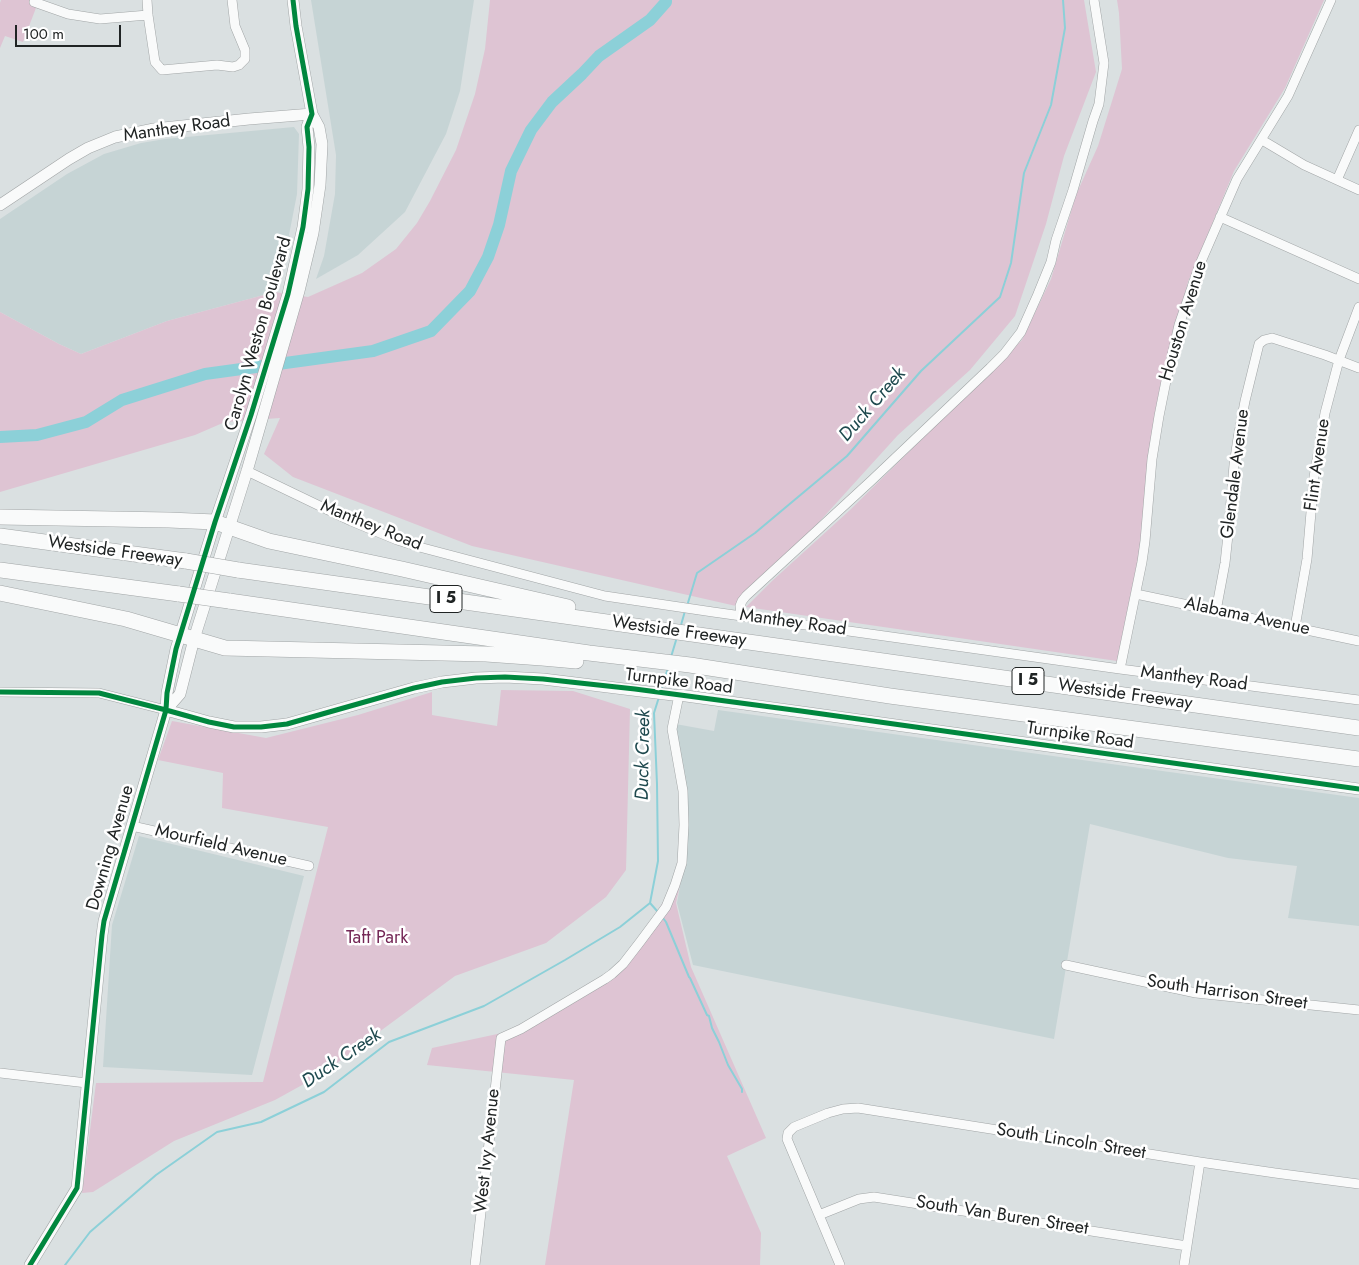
<!DOCTYPE html>
<html>
<head>
<meta charset="utf-8">
<style>
  body { margin:0 }
  #map { position:relative; width:1359px; height:1265px; overflow:hidden; background:#dae0e1; font-family:Jost,sans-serif }
  canvas { display:block }
  .scale { position:absolute; left:15px; top:25px; width:106px; height:22px; box-sizing:border-box; border:2px solid #202424; border-top:0; padding-left:6px; font-size:15px; line-height:18px; white-space:nowrap; color:#202424; -webkit-text-stroke:4px #fff; paint-order:stroke }
</style>
</head>
<body>
<div id="map">
<canvas width="1359" height="1265"></canvas>
<div class="scale">100 m</div>
</div>
<script>
const g = document.querySelector('canvas').getContext('2d');
g.lineJoin = 'round';
function fill(path, color) {
  g.fillStyle = color;
  g.fill(path, 'evenodd');
}
function shape(rows) {
  const path = new Path2D();
  for (const r of rows) {
    path.moveTo(r[0], r[1]);
    for (let i = 2; i < r.length; i += 2) path.lineTo(r[i], r[i + 1]);
  }
  return path;
}
function trace(path, color, width, dash) {
  g.strokeStyle = color;
  g.lineWidth = width;
  g.lineCap = dash ? 'butt' : 'round';
  g.setLineDash(dash || []);
  g.stroke(path);
}
function write(font, color, halo, rows, align = 'center') {
  g.font = font + ' Jost,sans-serif';
  g.lineWidth = 5;
  g.setLineDash([]);
  g.textBaseline = 'middle';
  g.strokeStyle = halo;
  g.fillStyle = color;
  for (const [text, x, y, turn = 0] of rows) {
    g.save();
    g.translate(x, y);
    g.rotate((+turn || 0) * Math.PI / 180);
    g.textAlign = isNaN(turn) ? turn : align;
    if (halo) g.strokeText(text, 0, 0);
    g.fillText(text, 0, 0);
    g.restore();
  }
}
fill(shape([
  [311,0,474,0,460,91,446,134,405,212,358,255,316,279,324,256,335,194,336,155],
  [294,127,299,134,297,194,289,235,292,240,275,292,167,321,81,354,59,344,0,312,0,219,67,174,104,154,141,143,165,139],
  [718,710,1359,798,1359,926,1288,918,1297,866,1228,858,1090,824,1054,1039,693,965,677,903,687,846,670,723,714,731],
  [139,836,304,876,252,1075,103,1067,112,925]
]), '#c6d4d5');
fill(shape([
  [1,0,39,0,23,42,5,36,0,48,0,3],
  [490,0,1084,0,1096,72,1064,156,1046,224,1015,316,970,370,898,435,790,554,736,606,472,546,293,477,264,454,280,418,225,422,195,435,0,492,0,312,59,344,81,354,167,321,275,292,308,297,362,273,396,249,417,223,430,201,456,150,475,94,485,49],
  [1117,0,1324,0,1285,88,1234,171,1188,282,1156,407,1139,554,1117,661,746,607,772,581,850,510,1022,340,1051,279,1076,195,1098,146,1122,69,1119,13],
  [501,690,573,691,630,709,626,870,606,897,546,943,455,976,322,1074,275,1100,174,1141,93,1192,82,1193,96,1083,263,1082,328,827,222,808,223,773,158,760,172,721,266,738,358,715,432,692,432,715,497,726],
  [685,862,676,903,691,967,766,1138,727,1156,761,1233,760,1265,545,1265,574,1080,427,1065,432,1048,502,1033,586,992,633,952,666,897]
]), '#dec4d3');
trace(shape([
  [687,606,697,573,755,533,847,456,921,371,1000,297,1011,263,1024,173,1051,105,1065,28,1063,0],
  [681,625,685,611],
  [671,657,677,637],
  [661,690,668,668],
  [650,903,658,912],
  [663,918,666,922,689,977,690,978,707,1015,709,1016,712,1028,719,1042,728,1065,742,1089,742,1092],
  [65,1265,90,1232,156,1175,217,1132,261,1122,324,1092,389,1042,484,1006,565,960,620,927,650,903,658,861,657,784,654,713,659,697]
]), '#8cd0d8', 2);
trace(shape([
  [0,437,37,435,86,422,122,400,205,374,373,351,431,331,470,291,488,257,499,225,511,171,531,130,552,102,582,74,599,56,650,20,666,2,666,0]
]), '#8cd0d8', 12);
const street = shape([
  [147,0,148,15,155,62,162,70,217,65,233,67,239,65,245,59,245,50,235,26,232,0],
  [34,2,68,14,100,19,148,15],
  [1262,140,1304,165,1359,190],
  [1337,180,1359,130],
  [1220,217,1359,279],
  [247,471,351,521,397,540,423,548,605,596,713,612,1120,669,1359,700],
  [1136,594,1359,641],
  [1216,611,1225,563,1228,535,1234,465,1238,438,1245,401,1259,344,1264,340,1272,338,1325,355,1359,368],
  [741,616,740,606,742,601,746,596,872,480,990,368,1004,354,1021,332,1038,294,1051,262,1056,240,1073,190,1093,121,1099,104,1104,63,1094,0],
  [1295,627,1307,559,1314,477,1325,413,1339,360,1359,307],
  [1120,669,1142,562,1145,541,1152,459,1159,416,1166,381,1179,325,1200,264,1237,179,1288,96,1331,0],
  [0,692,99,693,166,710],
  [132,826,309,866],
  [1066,965,1196,993,1359,1010],
  [0,1073,87,1083],
  [819,1215,859,1199,874,1197,1187,1246],
  [475,1265,501,1038,521,1029,605,979,612,974,623,964,640,942,666,907,675,885,682,863,684,825,683,791,672,729,679,695,674,695],
  [840,1265,787,1139,788,1133,794,1127,828,1113,843,1109,858,1108,1200,1162,1275,1173,1359,1184],
  [1184,1265,1200,1162]
]);
const secondary = shape([
  [0,205,69,159,88,148,115,137,154,129,249,119,312,114],
  [679,695,1359,789],
  [166,710,180,694,194,639,247,471,299,291,313,233,320,185,322,144,319,127,312,114,296,26,293,0],
  [166,710,209,722,234,727,261,727,287,724,414,688,442,682,476,678,505,677,543,679,673,695],
  [30,1265,77,1188,102,935,104,921,166,710,167,693,176,649,215,522,251,415,288,294,303,227,308,189,309,147,307,127,312,114]
]);
const highway = shape([
  [0,517,169,520,215,522,269,541,402,569,568,607],
  [0,536,186,561],
  [0,570,179,594],
  [238,570,1359,728],
  [0,593,126,619,225,648,486,654,542,658,576,661],
  [229,601,589,653,690,665,890,696,1359,759]
]);
trace(street, '#a1a5a6', 10);
trace(secondary, '#a1a5a6', 12);
trace(highway, '#a1a5a6', 16);
trace(street, '#f9fafa', 9);
trace(secondary, '#f9fafa', 11);
trace(highway, '#f9fafa', 15);
const highwayBridge = shape([
  [186,561,238,570],
  [179,594,229,601]
]);
trace(highwayBridge, '#a1a5a6', 16, []);
trace(highwayBridge, '#f9fafa', 15);
trace(shape([
  [0,692,99,693,166,710,209,722,234,727,261,727,287,724,414,688,442,682,476,678,505,677,543,679,635,689,801,711,1359,789],
  [30,1265,77,1188,102,935,104,921,166,710,167,693,176,649,215,522,251,415,288,294,303,227,308,189,309,147,307,127,312,114,296,26,293,0]
]), '#00873e', 5);
for (const [x, y, w] of [
  [446,599,32],
  [1028,681,32]
]) {
  const box = new Path2D();
  box.roundRect(x - w / 2, y - 13.5, w, 27, 4);
  g.fillStyle = '#fff';
  g.fill(box);
  trace(box, '#202424', 1);
}
write('bold 16px', '#202424', null, [
  ["I 5",446,599],
  ["I 5",1028,681]
]);
write('18px', '#202424', '#fff', [
  ["Manthey Road",177,129,-8],
  ["Houston Avenue",1184,321,-73],
  ["Carolyn Weston Boulevard",259,334,-74],
  ["Flint Avenue",1318,465,-82],
  ["Glendale Avenue",1236,474,-83],
  ["Manthey Road",371,526,22],
  ["Westside Freeway",115,552,8],
  ["Alabama Avenue",1247,617,12],
  ["Manthey Road",793,623,8],
  ["Westside Freeway",679,632,8],
  ["Manthey Road",1194,679,7],
  ["Turnpike Road",679,682,7],
  ["Westside Freeway",1125,695,8],
  ["Turnpike Road",1080,736,8],
  ["Mourfield Avenue",221,846,13],
  ["Downing Avenue",111,848,-74],
  ["South Harrison Street",1227,993,8],
  ["South Lincoln Street",1071,1142,9],
  ["West Ivy Avenue",488,1151,-84],
  ["South Van Buren Street",1002,1216,9]
]);
write('18px', '#742756', '#fff', [
  ["Taft Park",377,939]
]);
write('italic 19px', '#1e494e', '#fff', [
  ["Duck Creek",873,405,-49],
  ["Duck Creek",644,755,-89],
  ["Duck Creek",342,1059,-34]
]);
</script>
</body>
</html>
